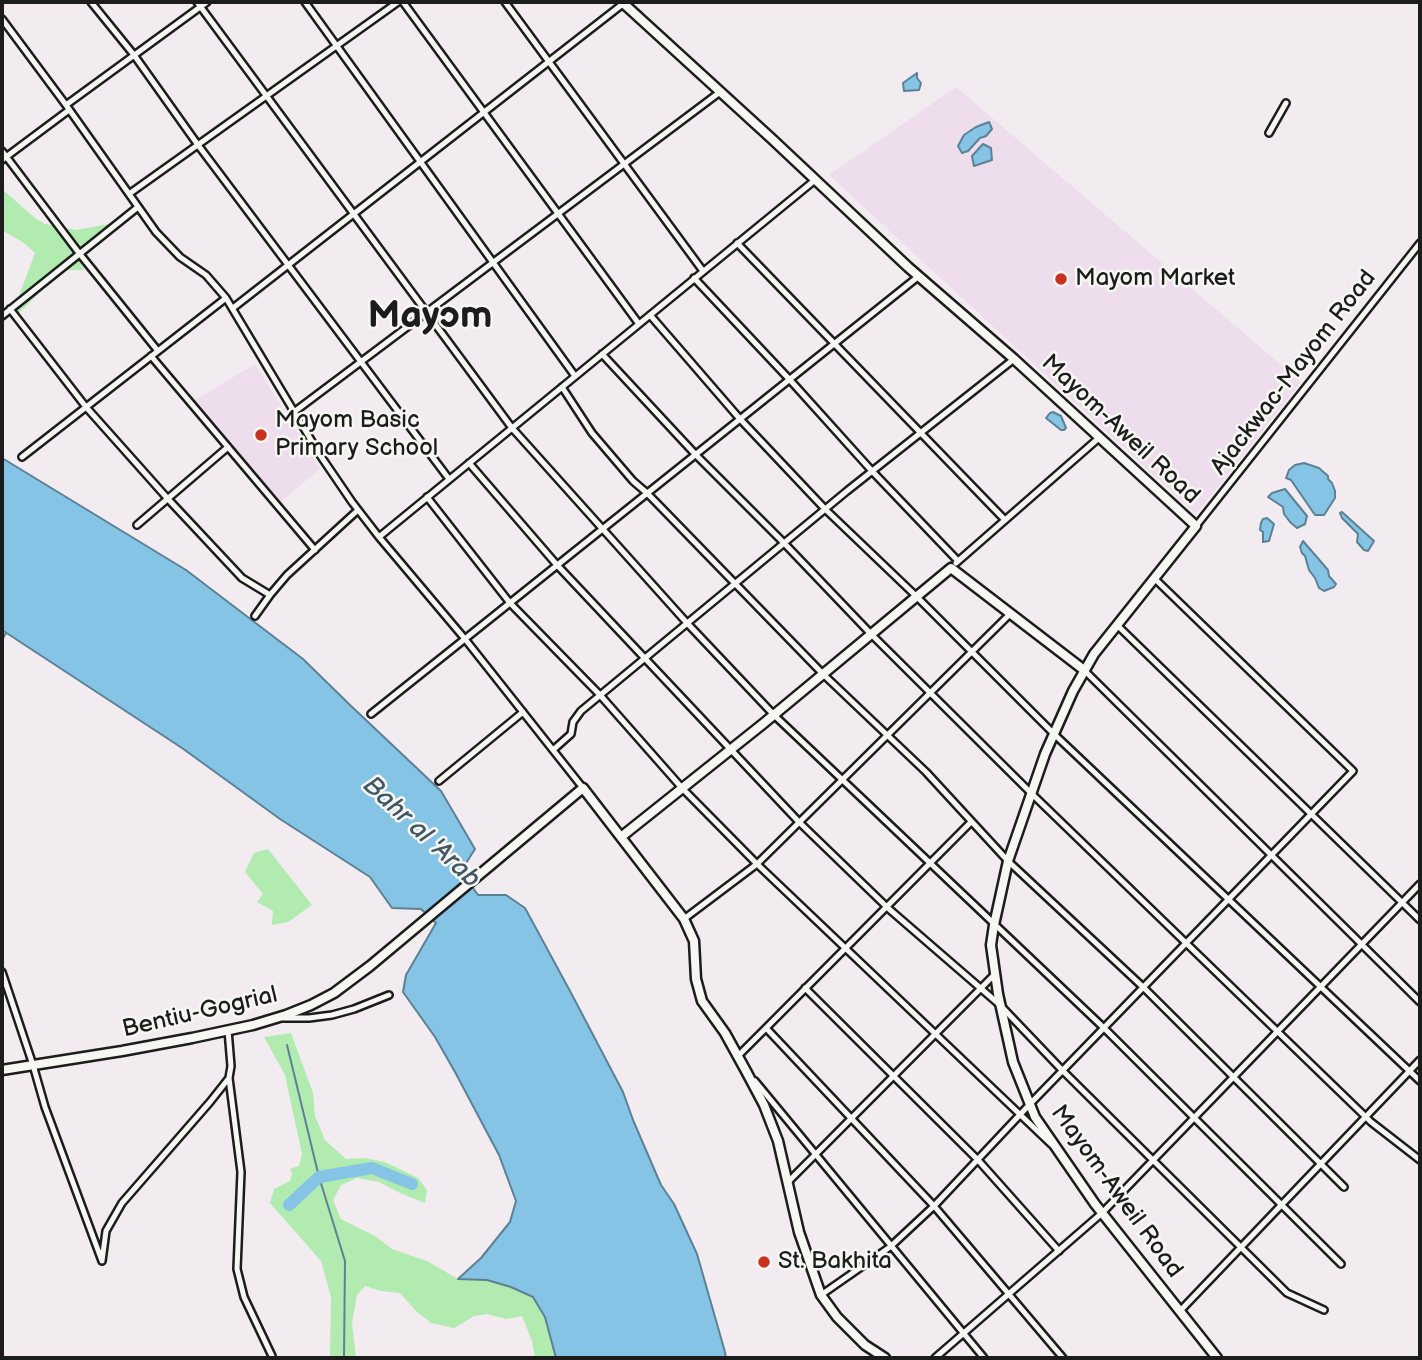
<!DOCTYPE html>
<html>
<head>
<meta charset="utf-8">
<style>
  body { margin:0 }
  #map { position:relative; width:1422px; height:1360px; overflow:hidden; background:#f2ebf0; font-family:"Balsamiq Sans",sans-serif }
  canvas { display:block }
  .frame { position:absolute; inset:0; border:4px solid #1c1c1c; pointer-events:none }
</style>
</head>
<body>
<div id="map">
<canvas width="1422" height="1360"></canvas>
<div class="frame"></div>
</div>
<script>
const g = document.querySelector('canvas').getContext('2d');
g.lineJoin = 'round';
function fill(path, color) {
  g.fillStyle = color;
  g.fill(path, 'evenodd');
}
function shape(rows) {
  const path = new Path2D();
  for (const r of rows) {
    path.moveTo(r[0], r[1]);
    for (let i = 2; i < r.length; i += 2) path.lineTo(r[i], r[i + 1]);
  }
  return path;
}
function trace(path, color, width, dash) {
  g.strokeStyle = color;
  g.lineWidth = width;
  g.lineCap = dash ? 'butt' : 'round';
  g.setLineDash(dash || []);
  g.stroke(path);
}
function write(font, color, halo, rows, align = 'center') {
  g.font = font + ' "Balsamiq Sans",sans-serif';
  g.lineWidth = 5;
  g.setLineDash([]);
  g.textBaseline = 'middle';
  g.strokeStyle = halo;
  g.fillStyle = color;
  for (const [text, x, y, turn = 0] of rows) {
    g.save();
    g.translate(x, y);
    g.rotate((+turn || 0) * Math.PI / 180);
    g.textAlign = isNaN(turn) ? turn : align;
    if (halo) g.strokeText(text, 0, 0);
    g.fillText(text, 0, 0);
    g.restore();
  }
}
fill(shape([
  [956,87,1301,382,1196,514,829,175],
  [255,364,320,469,279,503,194,401]
]), '#eedded');
fill(shape([
  [2,189,35,218,45,224,76,230,120,222,98,244,77,257,84,270,62,270,15,317,2,311,2,309,17,301,35,253,24,243,2,230],
  [268,849,312,905,288,922,272,925,273,911,257,902,263,894,245,872,254,853],
  [291,1033,313,1093,315,1116,325,1140,346,1159,364,1158,385,1162,418,1178,427,1190,425,1203,400,1193,379,1182,357,1178,341,1185,333,1200,341,1219,375,1236,392,1249,427,1261,458,1279,487,1280,511,1287,533,1297,545,1317,556,1358,535,1358,532,1341,522,1316,506,1319,487,1314,474,1316,454,1328,431,1323,415,1310,400,1293,381,1291,365,1286,357,1295,352,1323,356,1358,330,1358,331,1297,321,1261,270,1203,274,1189,290,1181,292,1174,290,1169,299,1166,302,1154,285,1075,264,1037]
]), '#b1ebb0');
const water = shape([
  [917,73,917,78,921,83,919,90,904,91,903,83,917,73],
  [989,122,992,129,986,136,980,138,968,151,962,153,958,146,964,135,976,127,989,122],
  [983,144,991,148,992,160,974,166,972,156,983,144],
  [1053,412,1061,416,1066,428,1064,430,1061,430,1046,418,1050,413,1053,412],
  [2,458,186,570,303,659,350,705,441,791,475,849,461,871,478,895,506,895,525,908,570,991,623,1092,633,1120,661,1185,674,1204,697,1254,725,1352,726,1358,556,1358,545,1317,533,1297,511,1287,487,1280,458,1279,481,1258,510,1222,516,1201,499,1155,455,1072,435,1037,403,992,406,975,436,923,421,909,392,908,370,877,280,819,182,748,2,630,2,458],
  [1304,463,1319,468,1328,476,1328,479,1332,483,1335,491,1335,498,1324,515,1315,515,1291,480,1286,478,1289,470,1295,465,1304,463],
  [1285,489,1307,516,1305,524,1297,528,1290,522,1284,514,1283,507,1268,497,1272,493,1285,489],
  [1342,512,1374,541,1368,551,1364,550,1357,542,1358,534,1342,518,1340,513,1342,512],
  [1267,518,1274,524,1269,541,1263,542,1263,532,1260,530,1261,523,1263,519,1267,518],
  [1303,541,1328,570,1329,576,1336,584,1334,587,1324,591,1319,588,1315,578,1309,570,1305,556,1302,553,1300,547,1303,541]
]);
fill(water, '#86c4e6');
trace(water, '#5c8195', 2);
trace(shape([
  [2,640,6,633],
  [287,1045,319,1177,345,1261,344,1358]
]), '#5c8195', 2);
trace(shape([
  [289,1205,319,1177,372,1168,412,1184]
]), '#86c4e6', 12);
const street = shape([
  [91,2,134,55,198,145,449,479],
  [197,2,512,428,687,623,774,715,1104,1028,1341,1264],
  [305,2,575,376],
  [403,2,639,324],
  [505,2,703,271],
  [2,19,66,105,156,232,180,257,206,275,226,298,320,455,352,502,379,537],
  [66,105,207,2],
  [1269,133,1286,103],
  [2,151,79,253,158,351],
  [2,160,69,110],
  [129,194,398,2],
  [737,243,1005,520],
  [694,278,790,380,872,471,958,561],
  [233,308,624,3],
  [10,309,86,407,168,499,242,578,270,595],
  [650,315,740,419,825,509,916,596,1054,734,1420,1081],
  [2,316,138,207],
  [602,354,696,455,784,543,871,634,1031,793,1371,1122,1420,1160],
  [151,356,315,550],
  [562,387,592,433,633,481,647,493,823,674,926,772,1008,861,1143,987,1344,1187],
  [294,412,720,92],
  [22,457,226,298],
  [469,463,557,565,799,822,889,909,1000,1005,1062,1070,1287,1293,1324,1310],
  [427,497,510,603,600,695,682,788,757,864,1051,1144],
  [137,525,228,447],
  [1196,526,1420,243],
  [956,563,1100,437],
  [255,616,270,595,287,575,358,510],
  [1117,625,1420,920],
  [1084,670,1420,1002],
  [371,714,919,276],
  [553,750,571,734,573,722,581,711,847,491,1014,359],
  [439,781,523,712],
  [583,788,465,639,379,537,815,180],
  [971,822,766,1028,934,1206,1063,1358],
  [684,919,757,864,1011,613],
  [2,972,33,1065,45,1107,102,1261],
  [805,988,978,1160,1059,1251],
  [283,1018,309,1018,332,1015,354,1009,389,995],
  [738,1056,766,1028],
  [229,1078,241,1172,237,1269,244,1297,272,1356],
  [755,1081,984,1358],
  [788,1182,995,974],
  [102,1261,106,1231,122,1203,210,1102,229,1078,231,1066,228,1030],
  [821,1295,890,1247,934,1206,1030,1104,1353,771,1154,578],
  [1180,1311,1420,1060],
  [935,1358,1102,1213,1420,884]
]);
const secondary = shape([
  [622,2,772,139,908,267,1014,359,1196,526,1094,654,1073,691,1045,754,1008,861,994,925,991,945,998,994,1013,1062,1035,1117,1095,1204,1217,1358],
  [621,837,764,723,951,568,1084,670],
  [2,1070,122,1051,192,1038,253,1025,286,1015,311,1005,334,993,370,966,583,788,684,919,694,941,696,979,702,1001,725,1033,746,1071,764,1105,778,1141,799,1232,821,1295,837,1317,865,1345,885,1358]
]);
trace(street, '#1c1c1c', 10);
trace(secondary, '#1c1c1c', 13);
trace(street, '#f6f6f2', 5);
trace(secondary, '#f6f6f2', 8);
for (const [x, y, r, color] of [
  [1061,279,7,"#c8321e"],
  [261,435,7,"#c8321e"],
  [764,1262,7,"#c8321e"]
]) {
  const dot = new Path2D();
  dot.arc(x, y, r, 0, 2 * Math.PI);
  g.fillStyle = color;
  g.fill(dot);
  trace(dot, '#f6f6f2', 2.5);
}
write('24px', '#1c1c1c', '#f6f6f2', [
  ["Mayom Market",1075,279],
  ["Mayom Basic",275,421],
  ["Primary School",275,449],
  ["St. Bakhita",778,1262]
], 'left');
write('24px', '#1c1c1c', '#f6f6f2', [
  ["Ajackwac-Mayom Road",1294,373,-52],
  ["Mayom-Aweil Road",1120,430,43],
  ["Bentiu-Gogrial",200,1013,-13],
  ["Mayom-Aweil Road",1116,1192,54]
]);
write('italic 26px', '#415763', '#f6f6f2', [
  ["Bahr al 'Arab",421,833,43]
]);
write('bold 38px', '#1c1c1c', '#f6f6f2', [
  ["Mayɔm",430,317]
]);
</script>
</body>
</html>
